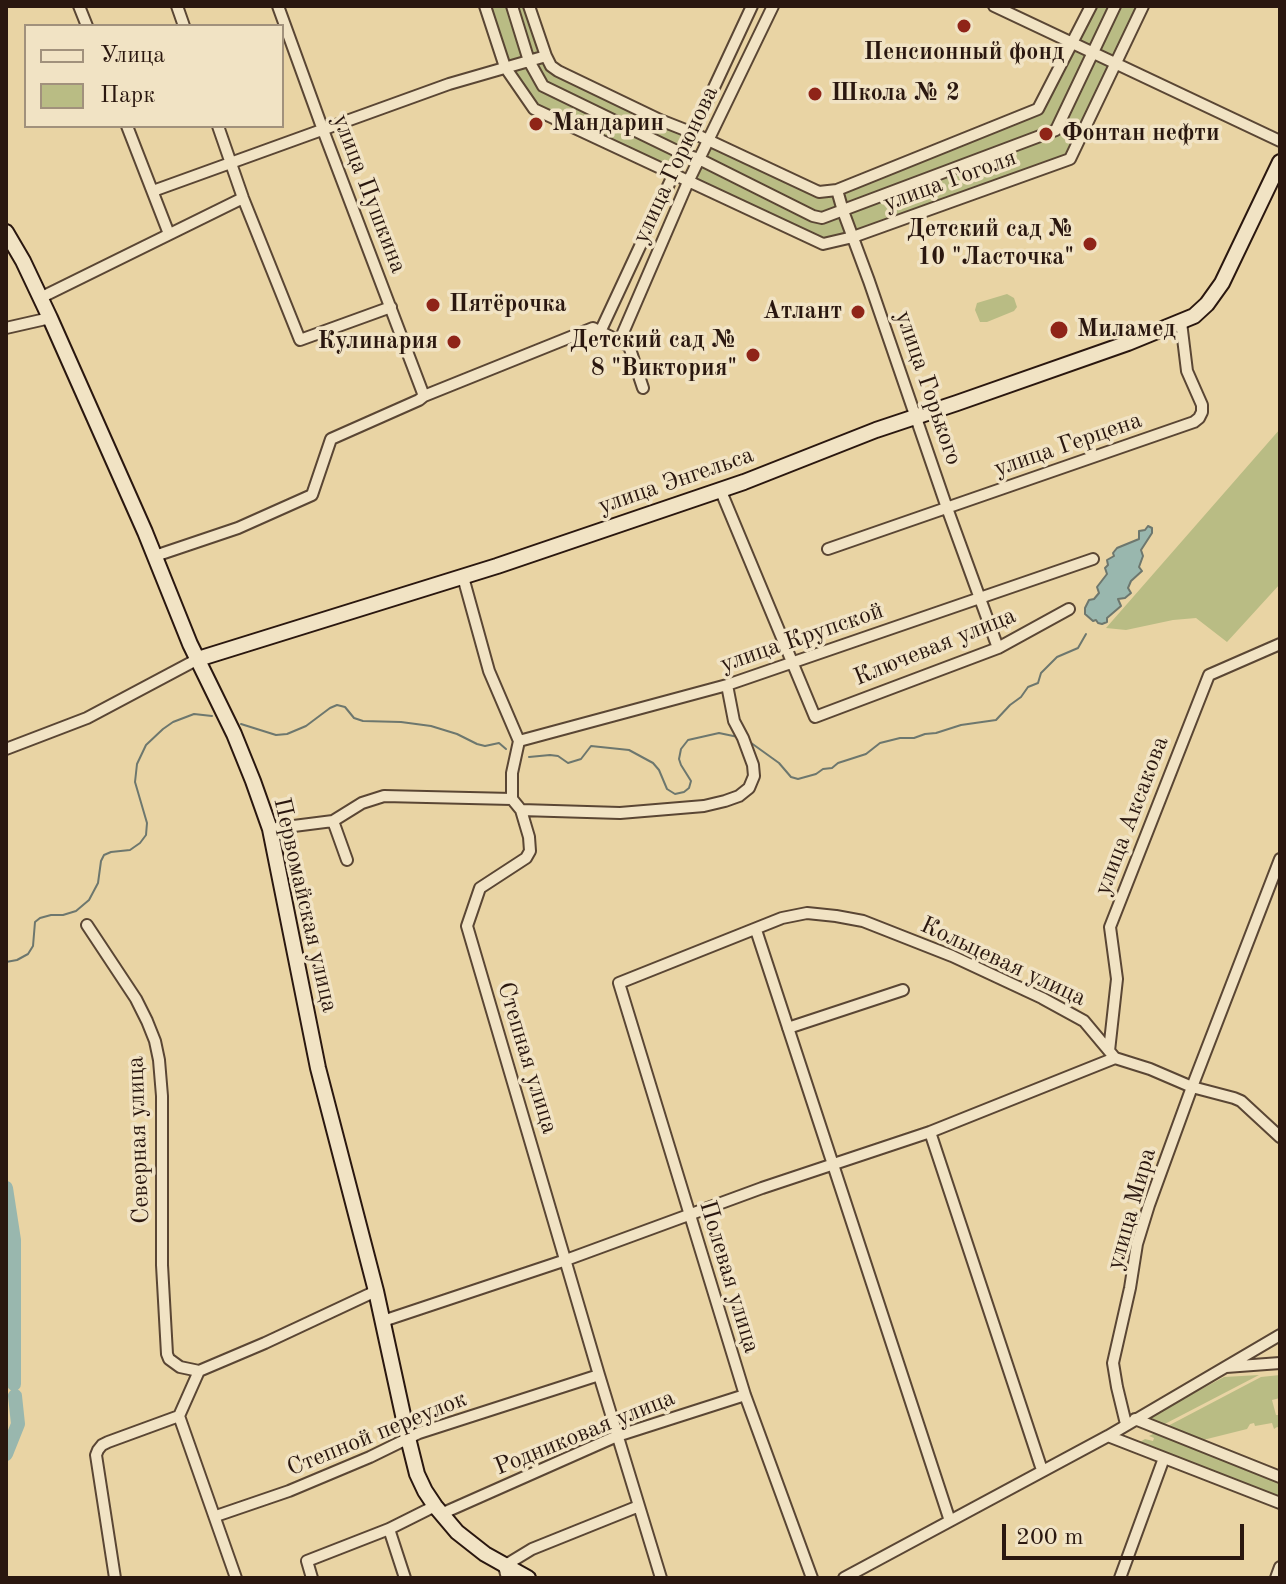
<!DOCTYPE html>
<html>
<head>
<meta charset="utf-8">
<style>
  body { margin:0 }
  #map { position:relative; width:1286px; height:1584px; overflow:hidden; background:#e9d4a4; font-family:"Old Standard TT",serif }
  canvas { display:block }
  .frame { position:absolute; inset:0; border:8px solid #2a170f; pointer-events:none }
  .legend { position:absolute; left:24px; top:24px; width:260px; height:104px; box-sizing:border-box; background:#f1e3c4; border:2px solid #a1917c; margin:0; padding:10px 14px; list-style:none; font-size:24px; color:#2a170f }
  .legend li { display:flex; align-items:center; gap:16px; height:40px }
  .legend b { width:40px; border:2px solid #a1917c }
  .scale { position:absolute; left:1002px; top:1524px; width:242px; height:36px; box-sizing:border-box; border:4px solid #2a170f; border-top:0; padding-left:10px; font-size:24px; line-height:28px; white-space:nowrap; color:#2a170f; -webkit-text-stroke:6px #f1e3c4; paint-order:stroke }
</style>
</head>
<body>
<div id="map">
<canvas width="1286" height="1584"></canvas>
<div class="frame"></div>
<ul class="legend">
<li><b style="height:10px;background:#f1e3c4"></b>Улица</li>
<li><b style="height:22px;background:#b9bc84"></b>Парк</li>
</ul>
<div class="scale">200 m</div>
</div>
<script>
const g = document.querySelector('canvas').getContext('2d');
g.lineJoin = 'round';
function fill(path, color) {
  g.fillStyle = color;
  g.fill(path, 'evenodd');
}
function shape(rows) {
  const path = new Path2D();
  for (const r of rows) {
    path.moveTo(r[0], r[1]);
    for (let i = 2; i < r.length; i += 2) path.lineTo(r[i], r[i + 1]);
  }
  return path;
}
function trace(path, color, width, dash) {
  g.strokeStyle = color;
  g.lineWidth = width;
  g.lineCap = dash ? 'butt' : 'round';
  g.setLineDash(dash || []);
  g.stroke(path);
}
function write(font, color, halo, rows, align = 'center') {
  g.font = font + ' "Old Standard TT",serif';
  g.lineWidth = 7;
  g.setLineDash([]);
  g.textBaseline = 'middle';
  g.strokeStyle = halo;
  g.fillStyle = color;
  for (const [text, x, y, turn = 0] of rows) {
    g.save();
    g.translate(x, y);
    g.rotate((+turn || 0) * Math.PI / 180);
    g.textAlign = isNaN(turn) ? turn : align;
    if (halo) g.strokeText(text, 0, 0);
    g.fillText(text, 0, 0);
    g.restore();
  }
}
fill(shape([
  [485,6,530,6,552,66,693,133,673,174,534,109,505,67],
  [1091,6,1143,6,1070,159,823,244,688,182,708,140,818,192,1038,109],
  [1007,294,1014,298,1017,307,1014,311,987,322,980,322,975,310,977,303],
  [1280,429,1280,584,1227,642,1196,618,1173,620,1126,630,1106,628],
  [1259,1375,1159,1427,1152,1423,1151,1416,1224,1377],
  [1280,1375,1280,1398,1272,1400,1276,1415,1278,1415,1280,1428,1277,1427,1274,1429,1272,1423,1255,1426,1254,1423,1250,1424,1247,1429,1195,1442,1164,1428,1261,1377],
  [1157,1432,1280,1480,1280,1500,1135,1445,1145,1439,1153,1441,1154,1438,1149,1436]
]), '#b9bc84');
const water = shape([
  [1148,526,1152,528,1152,533,1141,550,1143,556,1139,567,1142,571,1131,581,1128,588,1131,593,1125,598,1118,599,1121,606,1107,618,1107,622,1102,624,1098,623,1096,620,1093,621,1085,614,1085,608,1089,600,1094,599,1099,593,1097,587,1107,574,1105,568,1108,565,1107,560,1114,556,1113,553,1117,548,1139,539,1139,531,1145,530,1148,526]
]);
fill(water, '#99b7ae');
trace(water, '#6d776e', 2);
trace(shape([
  [241,724,276,735,287,734,306,726,330,708,337,705,345,707,354,718,363,721,401,722,431,726,457,734,477,744,485,746,499,743,506,749],
  [747,740,779,763,791,777,798,779,816,774,823,769,832,768,838,763,866,754,880,743,900,738,914,738,925,734,936,733,961,725,996,720,1010,705,1021,697,1028,687,1038,683,1041,673,1057,657,1078,648,1086,634],
  [529,757,550,755,558,756,568,763,581,759,591,746,629,750,653,763,659,770,667,789,675,794,684,792,689,788,691,781,681,765,679,759,681,749,688,740,719,733,738,737],
  [6,962,17,960,28,954,33,946,35,922,40,918,51,915,63,915,76,911,89,900,98,883,101,861,104,855,111,852,130,850,140,843,146,835,147,823,135,782,137,764,146,745,163,729,173,722,194,714,212,716]
]), '#6d776e', 2);
trace(shape([
  [6,1188,14,1240,14,1384],
  [6,1454,18,1424,15,1396]
]), '#99b7ae', 14);
const street = shape([
  [79,6,87,26],
  [177,6,184,26],
  [278,6,323,130,424,396],
  [485,6,505,67,534,109,823,244,853,237,1070,159,1143,6],
  [512,6,529,61,543,86,683,154,699,159,813,216,822,218,1056,130,1115,6],
  [529,6,546,56,551,66,558,71,660,120,693,133,819,192,837,190,1038,109,1091,6],
  [994,6,1280,141],
  [127,126,169,234],
  [218,126,243,198,300,340,391,307],
  [837,190,843,211,869,281,947,508,998,648],
  [153,191,449,84,546,56],
  [40,298,243,198],
  [6,328,50,318],
  [600,332,752,6],
  [619,342,688,182,773,6],
  [720,489,815,717,998,648,1069,609],
  [828,549,1194,422,1199,418,1202,412,1202,405,1187,371,1181,322],
  [155,556,238,528,312,495,331,439,419,400,424,396,593,328,629,346,643,388],
  [463,577,489,671,519,741,512,773,512,799,521,810,529,837,530,851,526,858,480,888,467,926,599,1375,661,1578],
  [519,741,727,685,1093,559],
  [6,749,87,718,198,659],
  [521,810,620,813,704,806,725,801,739,796,749,788,754,776,753,765,743,738,734,721,727,685],
  [333,821,347,860],
  [270,829,333,821,362,803,384,796,512,799],
  [1280,859,1192,1087,1234,1098,1241,1101,1280,1137],
  [87,925,136,999,147,1021,155,1041,159,1060,162,1096,162,1265,167,1354,169,1359,180,1367,199,1371,265,1343,376,1291],
  [756,930,950,1521],
  [788,1028,903,990],
  [1109,1051,1117,979,1110,927,1209,675,1280,644],
  [1115,1058,1150,1069,1192,1087,1149,1205,1137,1244,1130,1288,1113,1363,1117,1387,1126,1424],
  [930,1132,1042,1470],
  [383,1321,566,1260,762,1188,930,1132,1115,1058],
  [1226,1367,1280,1363],
  [199,1371,179,1416,236,1578],
  [1135,1419,1280,1477],
  [1108,1436,1280,1503],
  [441,1514,617,1436,745,1395],
  [216,1516,289,1491,370,1457,419,1433,599,1375],
  [389,1529,405,1578],
  [115,1578,96,1455,98,1450,102,1445,108,1442,179,1416],
  [312,1578,307,1561,389,1529,435,1506],
  [507,1578,504,1566,532,1549,639,1506],
  [812,1578,745,1395,619,983,782,918,807,913,836,916,863,921,952,956,1042,998,1084,1021,1115,1058],
  [844,1578,1108,1436,1280,1335],
  [1120,1578,1164,1458],
  [1276,1578,1280,1567]
]);
const secondary = shape([
  [6,232,23,261,50,318,145,532,190,644,234,734,253,781,270,829,318,1068,376,1291,408,1438,417,1474,425,1491,435,1506,457,1532,485,1554,528,1578],
  [198,659,497,566,744,482,876,430,957,403,1128,343,1194,316,1207,304,1222,283,1280,162]
]);
trace(street, '#5a4634', 14);
trace(secondary, '#2a170f', 18);
trace(street, '#f1e3c4', 10);
trace(secondary, '#f1e3c4', 14);
for (const [x, y, r, color] of [
  [964,26,8,"#8f2418"],
  [815,94,8,"#8f2418"],
  [536,124,8,"#8f2418"],
  [1046,134,8,"#8f2418"],
  [1090,244,8,"#8f2418"],
  [433,305,8,"#8f2418"],
  [858,312,8,"#8f2418"],
  [1059,330,10,"#8f2418"],
  [454,342,8,"#8f2418"],
  [753,355,8,"#8f2418"]
]) {
  const dot = new Path2D();
  dot.arc(x, y, r, 0, 2 * Math.PI);
  g.fillStyle = color;
  g.fill(dot);
  trace(dot, '#f1e3c4', 3);
}
write('bold 24px', '#2a170f', '#f1e3c4', [
  ["Пенсионный фонд",964,53,"center"],
  ["Школа № 2",831,94],
  ["Мандарин",552,124],
  ["Фонтан нефти",1062,134],
  ["Детский сад №",1074,230,"right"],
  ["10 \"Ласточка\"",1074,258,"right"],
  ["Пятёрочка",449,305],
  ["Атлант",842,312,"right"],
  ["Миламед",1077,330],
  ["Детский сад №",737,341,"right"],
  ["8 \"Виктория\"",737,369,"right"],
  ["Кулинария",438,342,"right"]
], 'left');
write('24px', '#2a170f', '#f1e3c4', [
  ["улица Горюнова",676,165,-65],
  ["улица Гоголя",950,181,-20],
  ["улица Пушкина",369,194,69],
  ["улица Горького",928,388,71],
  ["улица Герцена",1068,445,-19],
  ["улица Энгельса",676,481,-19],
  ["улица Крупской",802,638,-19],
  ["Ключевая улица",935,647,-22],
  ["улица Аксакова",1132,816,-69],
  ["Первомайская улица",305,905,77],
  ["Кольцевая улица",1003,962,25],
  ["Степная улица",527,1058,73],
  ["Северная улица",139,1140,-92],
  ["улица Мира",1132,1209,-74],
  ["Полевая улица",729,1277,73],
  ["Родниковая улица",585,1433,-22],
  ["Степной переулок",377,1434,-22]
]);
</script>
</body>
</html>
